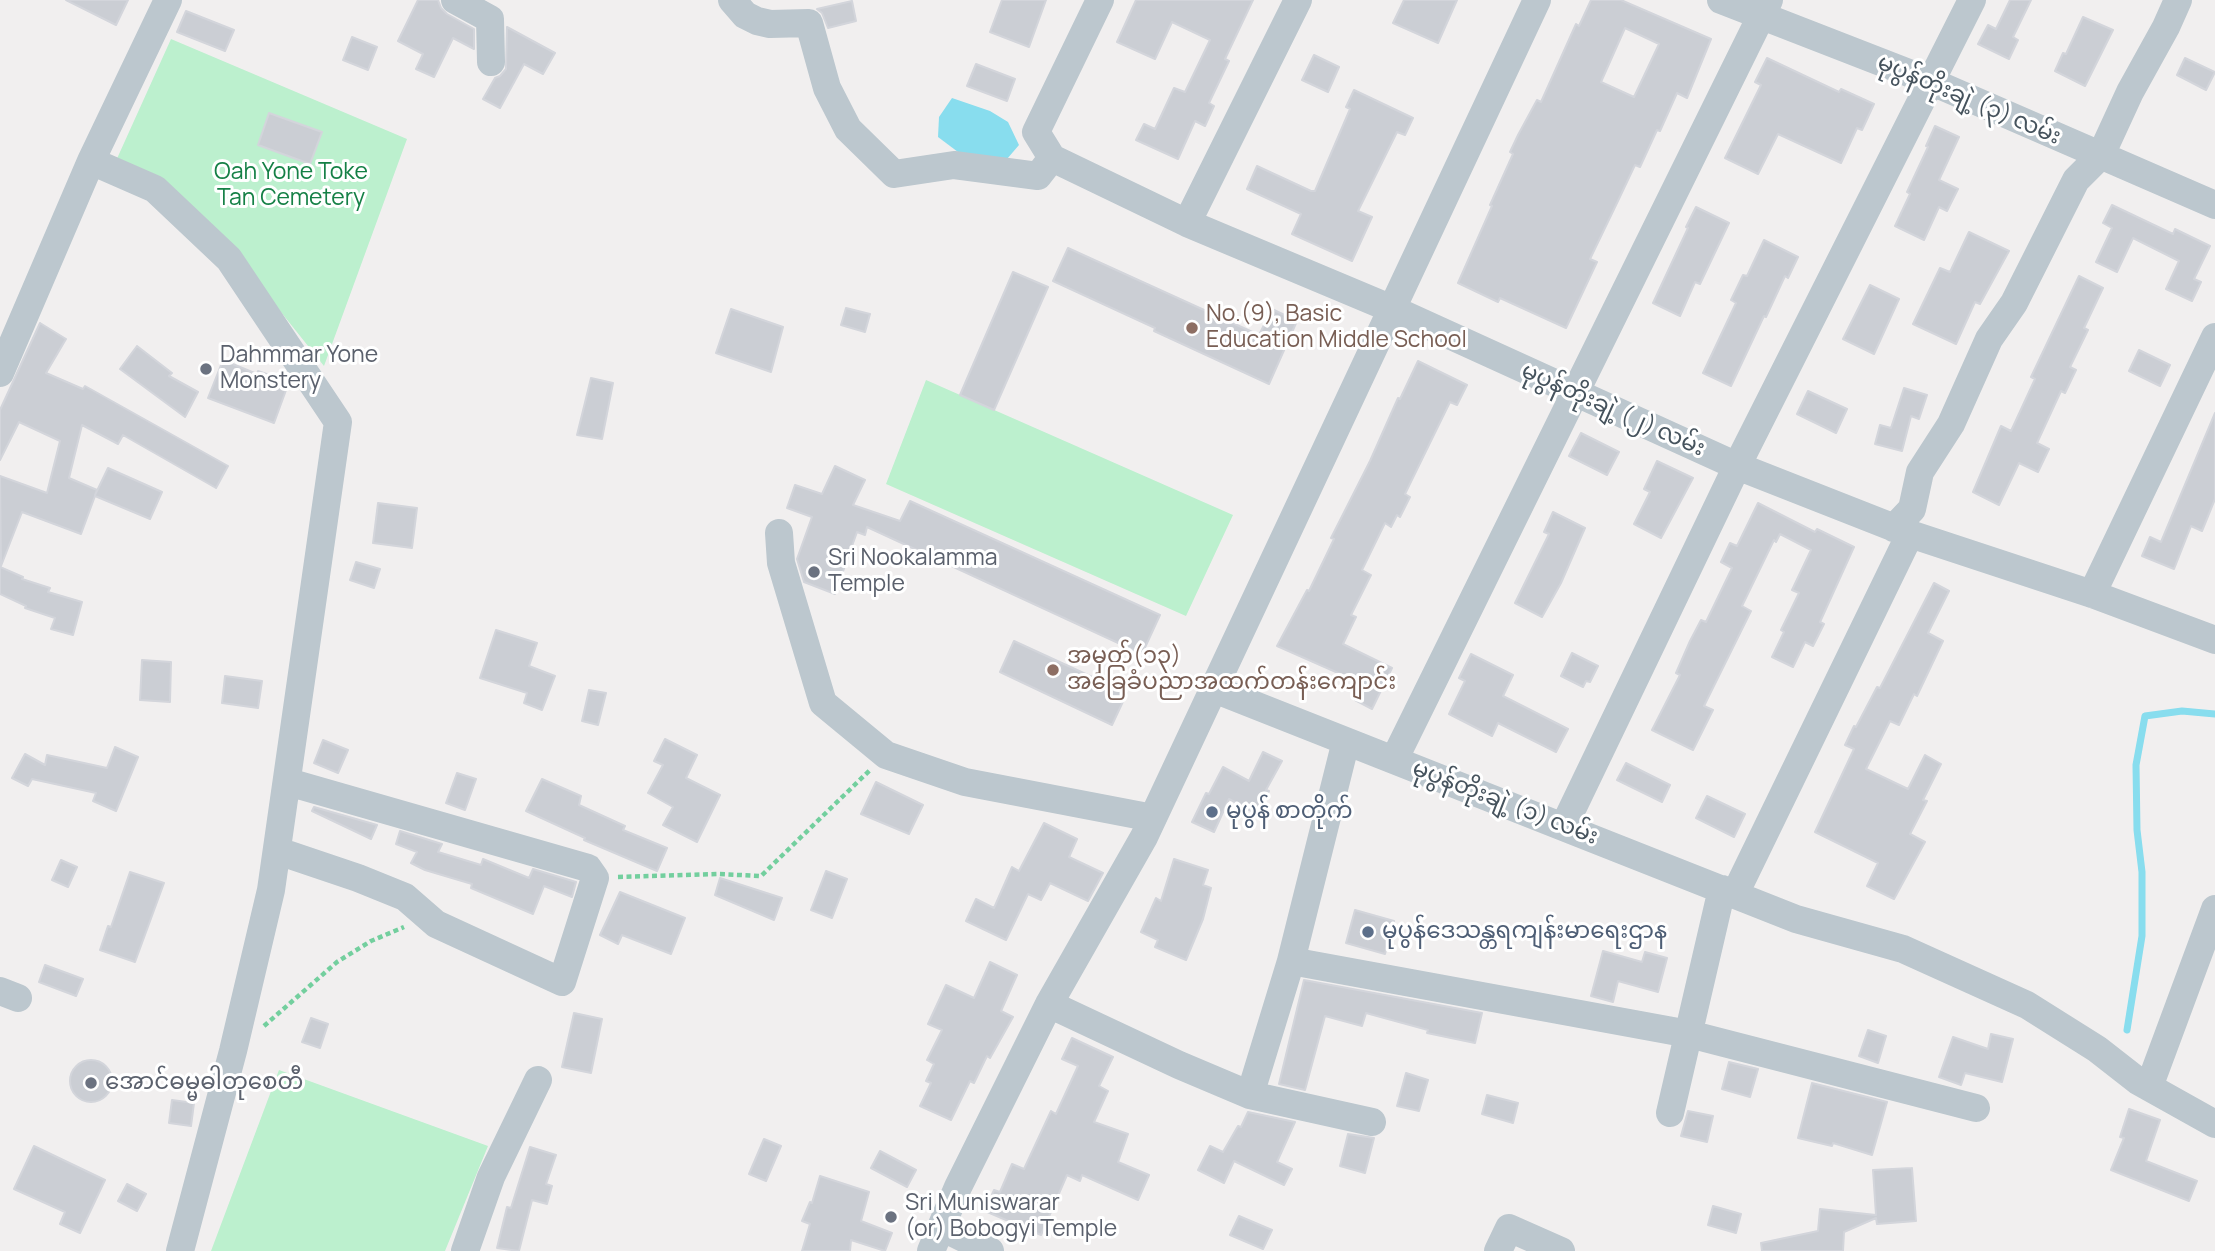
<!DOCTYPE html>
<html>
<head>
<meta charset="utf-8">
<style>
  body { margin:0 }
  canvas { display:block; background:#f1efef }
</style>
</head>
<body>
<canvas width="2215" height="1251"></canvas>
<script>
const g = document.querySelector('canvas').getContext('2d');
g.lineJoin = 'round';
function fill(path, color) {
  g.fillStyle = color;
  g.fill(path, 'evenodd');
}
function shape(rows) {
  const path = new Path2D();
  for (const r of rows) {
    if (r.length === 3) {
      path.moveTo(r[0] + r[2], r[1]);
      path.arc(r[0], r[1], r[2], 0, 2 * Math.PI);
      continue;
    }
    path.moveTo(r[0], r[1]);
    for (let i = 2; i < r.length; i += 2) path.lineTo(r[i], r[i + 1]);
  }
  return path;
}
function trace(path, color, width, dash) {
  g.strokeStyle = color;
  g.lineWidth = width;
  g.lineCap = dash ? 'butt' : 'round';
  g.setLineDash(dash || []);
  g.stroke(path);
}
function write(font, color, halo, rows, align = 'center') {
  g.font = font + ' Manrope,"Noto Sans Myanmar",sans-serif';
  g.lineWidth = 6;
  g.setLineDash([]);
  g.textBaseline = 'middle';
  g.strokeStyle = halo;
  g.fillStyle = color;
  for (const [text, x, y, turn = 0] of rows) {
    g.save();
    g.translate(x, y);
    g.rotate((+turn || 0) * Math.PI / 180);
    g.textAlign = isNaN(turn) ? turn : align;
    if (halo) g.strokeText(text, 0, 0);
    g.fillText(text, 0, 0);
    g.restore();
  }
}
fill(shape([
  [171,39,407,139,324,366,237,257,115,163],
  [926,380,1233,515,1186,616,886,484],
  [279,1070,488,1146,445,1251,211,1251]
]), '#bcf0ce');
fill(shape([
  [952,98,990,111,1008,122,1019,145,1001,166,966,158,938,137,939,117]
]), '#8de');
trace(shape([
  [2127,1030,2142,936,2142,872,2137,830,2136,765,2145,716,2182,711,2215,714]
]), '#8de', 7);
const building = shape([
  [66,0,128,0,116,25,66,0],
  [418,0,438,0,441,8,447,14,474,29,474,49,453,38,434,77,416,69,423,54,398,41,418,0],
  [1002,0,1046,0,1029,47,990,32,1002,0],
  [1136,0,1253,0,1225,59,1229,61,1209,103,1214,106,1205,126,1195,121,1178,159,1136,140,1144,124,1155,129,1174,88,1185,92,1210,40,1172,22,1155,59,1117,42,1136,0],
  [1404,0,1457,0,1438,43,1393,23,1404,0],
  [1591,0,1621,0,1711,39,1687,98,1677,93,1660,131,1657,130,1640,167,1635,165,1617,203,1590,259,1597,262,1566,328,1500,298,1498,302,1458,283,1492,206,1490,205,1513,154,1510,152,1518,135,1537,100,1541,102,1576,24,1579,26,1591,0],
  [1625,28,1659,44,1634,97,1601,82,1625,28],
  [2010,0,2031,0,2013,37,2018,40,2009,59,1978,44,1988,25,1996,29,2010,0],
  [852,1,856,21,828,28,822,13,817,9,852,1],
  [186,11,234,30,225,51,177,32,186,11],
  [2083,17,2113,30,2085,86,2055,71,2063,53,2066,54,2083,17],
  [507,27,555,53,543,74,524,64,500,108,483,99,495,78,500,76,506,69,507,27],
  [352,37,377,47,368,70,343,60,352,37],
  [1314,55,1339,67,1328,92,1302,80,1314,55],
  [1767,58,1839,92,1841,89,1874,104,1862,130,1857,128,1841,163,1778,134,1758,174,1725,158,1761,85,1755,82,1767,58],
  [2185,58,2215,72,2206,90,2177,75,2185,58],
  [976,64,1015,79,1007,101,967,86,976,64],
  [1354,90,1413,118,1405,135,1397,132,1358,211,1372,217,1352,261,1292,234,1301,214,1247,189,1257,166,1311,191,1315,191,1350,109,1346,107,1354,90],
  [269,113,322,132,310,164,258,145,269,113],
  [1935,126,1959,137,1939,180,1958,189,1947,211,1939,207,1924,240,1895,226,1910,194,1907,192,1928,147,1926,146,1935,126],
  [2112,205,2173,234,2175,229,2210,246,2194,279,2201,282,2192,301,2166,289,2179,261,2133,238,2117,272,2096,262,2112,228,2103,223,2112,205],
  [1696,207,1729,223,1700,284,1695,282,1680,316,1653,303,1688,228,1686,227,1696,207],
  [1969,232,2009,251,1980,304,1975,302,1956,344,1913,324,1940,268,1950,272,1969,232],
  [1764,240,1798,257,1788,278,1785,276,1766,317,1764,316,1731,386,1703,373,1736,303,1731,300,1743,275,1747,276,1764,240],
  [1068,248,1259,335,1272,309,1297,321,1269,384,1154,331,1155,328,1053,281,1068,248],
  [1013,272,1048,287,994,410,960,395,1013,272],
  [2079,276,2103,288,2084,328,2088,330,2070,367,2076,370,2065,393,2061,391,2037,443,2049,449,2038,472,2019,463,1999,505,1973,492,2001,426,2011,431,2035,379,2031,377,2079,276],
  [1870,285,1899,299,1874,354,1843,339,1870,285],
  [846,308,870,314,865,332,841,325,846,308],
  [731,309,783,327,771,372,716,353,731,309],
  [40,323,66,339,46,373,83,389,85,386,228,466,216,488,123,435,118,444,82,425,69,478,97,490,95,495,108,468,162,492,150,519,95,496,81,534,22,512,1,566,0,476,47,493,60,441,19,422,0,460,0,410,40,323],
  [137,346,172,373,169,376,198,392,185,417,120,369,137,346],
  [2139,350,2170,365,2160,386,2129,371,2139,350],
  [223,360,257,374,258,371,289,382,274,423,208,398,223,360],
  [1418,361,1467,385,1457,405,1450,402,1405,494,1410,497,1400,517,1397,515,1391,527,1385,523,1362,570,1371,575,1351,615,1356,617,1343,644,1392,668,1372,709,1355,700,1363,684,1277,646,1307,590,1309,591,1334,539,1331,538,1370,461,1398,398,1400,399,1418,361],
  [591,378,613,383,602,439,577,435,591,378],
  [1904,388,1927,395,1919,419,1911,416,1902,451,1875,444,1880,425,1891,428,1904,388],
  [1808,391,1847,409,1836,433,1797,414,1808,391],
  [2215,413,2215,499,2202,531,2191,526,2174,569,2142,556,2150,537,2161,542,2215,413],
  [1581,433,1619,452,1607,475,1569,456,1581,433],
  [1657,461,1693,478,1661,538,1634,524,1650,492,1644,489,1657,461],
  [835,466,865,480,853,505,900,521,910,501,1160,615,1142,654,867,527,865,535,857,532,835,594,804,582,797,559,812,517,787,508,795,485,822,494,835,466],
  [378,503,417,508,412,548,373,543,378,503],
  [1758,503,1815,532,1817,529,1854,547,1820,622,1824,624,1813,646,1805,642,1793,667,1772,657,1784,632,1781,630,1799,593,1792,590,1811,550,1780,534,1776,542,1774,540,1742,606,1751,611,1704,706,1713,710,1693,750,1652,730,1680,675,1676,673,1690,641,1701,620,1706,622,1732,568,1721,562,1730,543,1737,546,1758,503],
  [1553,512,1585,528,1561,583,1542,617,1515,603,1549,534,1544,532,1553,512],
  [356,562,380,569,374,588,350,580,356,562],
  [0,567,23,577,22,579,50,588,48,592,82,602,73,635,51,629,55,618,25,608,26,606,0,594,0,567],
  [1934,583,1949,591,1928,633,1943,641,1917,696,1914,694,1899,725,1890,721,1866,769,1908,789,1925,755,1941,764,1923,800,1927,801,1910,834,1925,842,1894,899,1867,886,1878,863,1815,832,1854,749,1845,745,1854,726,1856,727,1877,687,1880,688,1934,583],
  [496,630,537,643,529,666,555,676,542,710,524,703,527,693,480,678,496,630],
  [1014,641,1127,693,1112,725,1000,672,1014,641],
  [1572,653,1598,666,1590,682,1586,681,1583,687,1561,676,1572,653],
  [1471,654,1513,675,1503,696,1568,729,1556,752,1498,723,1492,736,1449,714,1465,681,1459,678,1471,654],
  [142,660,171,662,170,702,140,700,142,660],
  [225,676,262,681,258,708,222,703,225,676],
  [589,690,606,693,598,725,582,721,589,690],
  [665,739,697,755,686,778,720,795,697,842,663,825,673,807,648,793,663,765,654,761,665,739],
  [323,740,348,750,338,773,314,763,323,740],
  [115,747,138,757,116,811,93,801,96,793,32,779,28,786,12,778,25,754,45,765,47,755,107,768,115,747],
  [1263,752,1282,761,1266,790,1269,791,1257,814,1229,799,1214,832,1192,822,1206,793,1209,794,1223,767,1249,781,1263,752],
  [1626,763,1670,785,1662,802,1617,780,1626,763],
  [457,773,476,779,465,810,446,803,457,773],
  [542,779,581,796,579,805,625,826,623,830,667,848,657,871,584,840,585,838,526,811,542,779],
  [876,782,923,805,909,834,861,814,876,782],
  [1707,796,1745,814,1734,837,1696,818,1707,796],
  [314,807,377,825,371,839,312,811,314,807],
  [1044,823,1077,839,1069,857,1103,873,1088,901,1050,883,1041,900,1028,894,1006,940,966,921,976,899,994,908,1012,867,1019,871,1044,823],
  [400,831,442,844,438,852,481,865,483,859,529,878,533,869,576,882,572,897,544,886,533,914,471,888,472,884,425,870,411,863,417,852,396,844,400,831],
  [1174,859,1208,870,1203,885,1211,888,1203,919,1186,960,1155,947,1158,940,1141,932,1156,898,1161,901,1174,859],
  [61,860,77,867,68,887,52,880,61,860],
  [826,871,847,879,832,918,811,910,826,871],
  [130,872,164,883,135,962,100,950,108,926,111,927,130,872],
  [720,878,782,898,774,920,715,895,720,878],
  [620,892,685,918,671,954,622,935,618,944,600,935,620,892],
  [1355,910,1394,921,1385,954,1346,943,1355,910],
  [1603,951,1642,962,1645,952,1667,958,1658,992,1618,981,1613,1002,1591,996,1603,951],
  [990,962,1017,975,1001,1011,1013,1017,990,1058,987,1056,974,1083,970,1081,951,1120,920,1106,931,1083,926,1081,934,1064,927,1060,942,1030,928,1024,946,985,974,998,990,962],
  [45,965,83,979,76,996,39,982,45,965],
  [1304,980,1482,1013,1475,1043,1427,1033,1428,1030,1366,1013,1362,1026,1325,1016,1305,1090,1279,1084,1304,980],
  [574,1013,602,1019,591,1073,562,1067,574,1013],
  [311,1018,328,1024,320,1048,302,1042,311,1018],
  [1868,1030,1886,1036,1878,1063,1859,1056,1868,1030],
  [1991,1034,2013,1039,2002,1082,1965,1073,1961,1085,1939,1077,1953,1037,1988,1049,1991,1034],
  [1072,1038,1113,1057,1099,1086,1108,1091,1094,1122,1128,1134,1118,1162,1149,1175,1138,1200,1082,1175,1080,1181,1067,1175,1041,1235,985,1211,994,1190,1000,1192,1012,1164,1024,1169,1051,1111,1056,1114,1078,1066,1062,1059,1072,1038],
  [91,1081,21],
  [1729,1062,1758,1069,1750,1097,1722,1089,1729,1062],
  [1406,1073,1428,1080,1419,1111,1397,1106,1406,1073],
  [1812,1083,1887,1102,1872,1155,1833,1143,1832,1146,1798,1138,1812,1083],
  [1487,1095,1518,1103,1513,1123,1482,1114,1487,1095],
  [172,1100,194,1103,191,1126,169,1123,172,1100],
  [2129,1109,2160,1120,2146,1161,2197,1181,2189,1201,2111,1170,2124,1138,2120,1137,2129,1109],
  [1688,1111,1713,1116,1707,1142,1681,1136,1688,1111],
  [1248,1112,1295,1122,1277,1162,1292,1169,1284,1185,1234,1161,1224,1183,1198,1170,1210,1146,1223,1152,1238,1126,1241,1127,1248,1112],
  [1348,1134,1374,1138,1365,1173,1340,1166,1348,1134],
  [764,1139,781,1146,766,1181,749,1174,764,1139],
  [34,1146,105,1180,80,1233,60,1224,65,1212,14,1189,34,1146],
  [530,1147,556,1155,546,1184,552,1186,547,1204,532,1200,519,1251,497,1248,507,1207,511,1208,530,1147],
  [880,1151,916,1170,907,1187,871,1168,880,1151],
  [1912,1168,1916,1221,1877,1224,1876,1218,1844,1232,1843,1251,1762,1251,1761,1243,1818,1231,1820,1209,1876,1215,1873,1170,1912,1168],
  [820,1176,869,1192,861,1221,892,1233,885,1251,851,1240,850,1251,802,1251,810,1224,802,1221,810,1202,812,1203,820,1176],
  [127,1184,146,1194,137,1211,118,1201,127,1184],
  [1713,1206,1741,1214,1736,1233,1708,1225,1713,1206],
  [1239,1216,1272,1230,1263,1249,1230,1235,1239,1216]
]);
fill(building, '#cbced4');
trace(building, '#d3d5db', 2);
trace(shape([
  [618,877,718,874,761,876,870,770],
  [264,1026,337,962,371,941,404,927]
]), '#73cf9e', 4.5, [5, 3.5]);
trace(shape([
  [455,0,490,19,491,62],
  [732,0,745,15,757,21,770,24,809,23,827,88,848,129,894,174,954,165,1038,176,1052,158],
  [1100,0,1036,132,1052,158,1187,223,1392,309,1737,466,1910,534,2092,594,2215,640],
  [1721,0,1932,82,2215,205],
  [91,161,155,189,229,259,338,422,271,890,233,1051,180,1251],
  [1187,223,1298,0],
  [0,373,91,161,168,0],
  [1894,528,1912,509,1920,472,1951,424,1989,339,2014,303,2076,180,2101,155,2130,92,2166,27,2178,0],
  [779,533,781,563,823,703,886,755,965,782,1153,818],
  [2092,594,2215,337],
  [1214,689,1796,919,1903,949,2027,1005,2097,1049,2138,1081,2215,1124],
  [1346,741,1291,961,1689,1034,1976,1108],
  [1394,760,1769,0],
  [1564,826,1737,466,1972,0],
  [278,851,358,878,405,897,436,924,562,982,595,878,588,868,288,782],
  [1735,894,1910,534],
  [0,991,18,998],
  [1049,1004,1179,1065,1250,1095,1372,1122],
  [2149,1087,2215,909],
  [1250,1095,1291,961],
  [1670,1113,1722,889],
  [941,1227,990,1251],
  [465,1251,491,1177,538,1080],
  [931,1251,958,1187,1049,1004,1144,837,1537,0],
  [1498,1251,1509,1228,1561,1251]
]), '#bcc7ce', 28);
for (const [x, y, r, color] of [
  [1192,328,7,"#8d6e63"],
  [206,369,7,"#6b7280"],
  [814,572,7,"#6b7280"],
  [1053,670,7,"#8d6e63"],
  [1212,812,7,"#5c6f8a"],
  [1368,932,7,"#5c6f8a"],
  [91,1083,7,"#6b7280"],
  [891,1217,7,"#6b7280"]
]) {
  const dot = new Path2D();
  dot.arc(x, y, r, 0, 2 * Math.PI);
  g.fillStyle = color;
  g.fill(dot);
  trace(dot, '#fff', 2.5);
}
write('23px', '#46535d', '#fff', [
  ["မုပွန်တိုးချဲ့ (၃) လမ်း",1969,100,23],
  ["မုပွန်တိုးချဲ့ (၂) လမ်း",1613,410,24],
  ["မုပွန်တိုးချဲ့ (၁) လမ်း",1505,803,21]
]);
write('23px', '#158046', '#fff', [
  ["Oah Yone Toke",291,173],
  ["Tan Cemetery",291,199]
]);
write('23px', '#785e54', '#fff', [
  ["No.(9), Basic",1206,315],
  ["Education Middle School",1206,341],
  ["အမှတ်(၁၃)",1067,657],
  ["အခြေခံပညာအထက်တန်းကျောင်း",1067,683]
], 'left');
write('23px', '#5b616d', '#fff', [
  ["Dahmmar Yone",220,356],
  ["Monstery",220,382],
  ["Sri Nookalamma",828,559],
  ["Temple",828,585],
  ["အောင်ဓမ္မဓါတုစေတီ",105,1083],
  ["Sri Muniswarar",905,1204],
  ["(or) Bobogyi Temple",905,1230]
], 'left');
write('23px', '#4e5e75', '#fff', [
  ["မုပွန် စာတိုက်",1226,812],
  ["မုပွန်ဒေသန္တရကျန်းမာရေးဌာန",1382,932]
], 'left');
</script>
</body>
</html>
